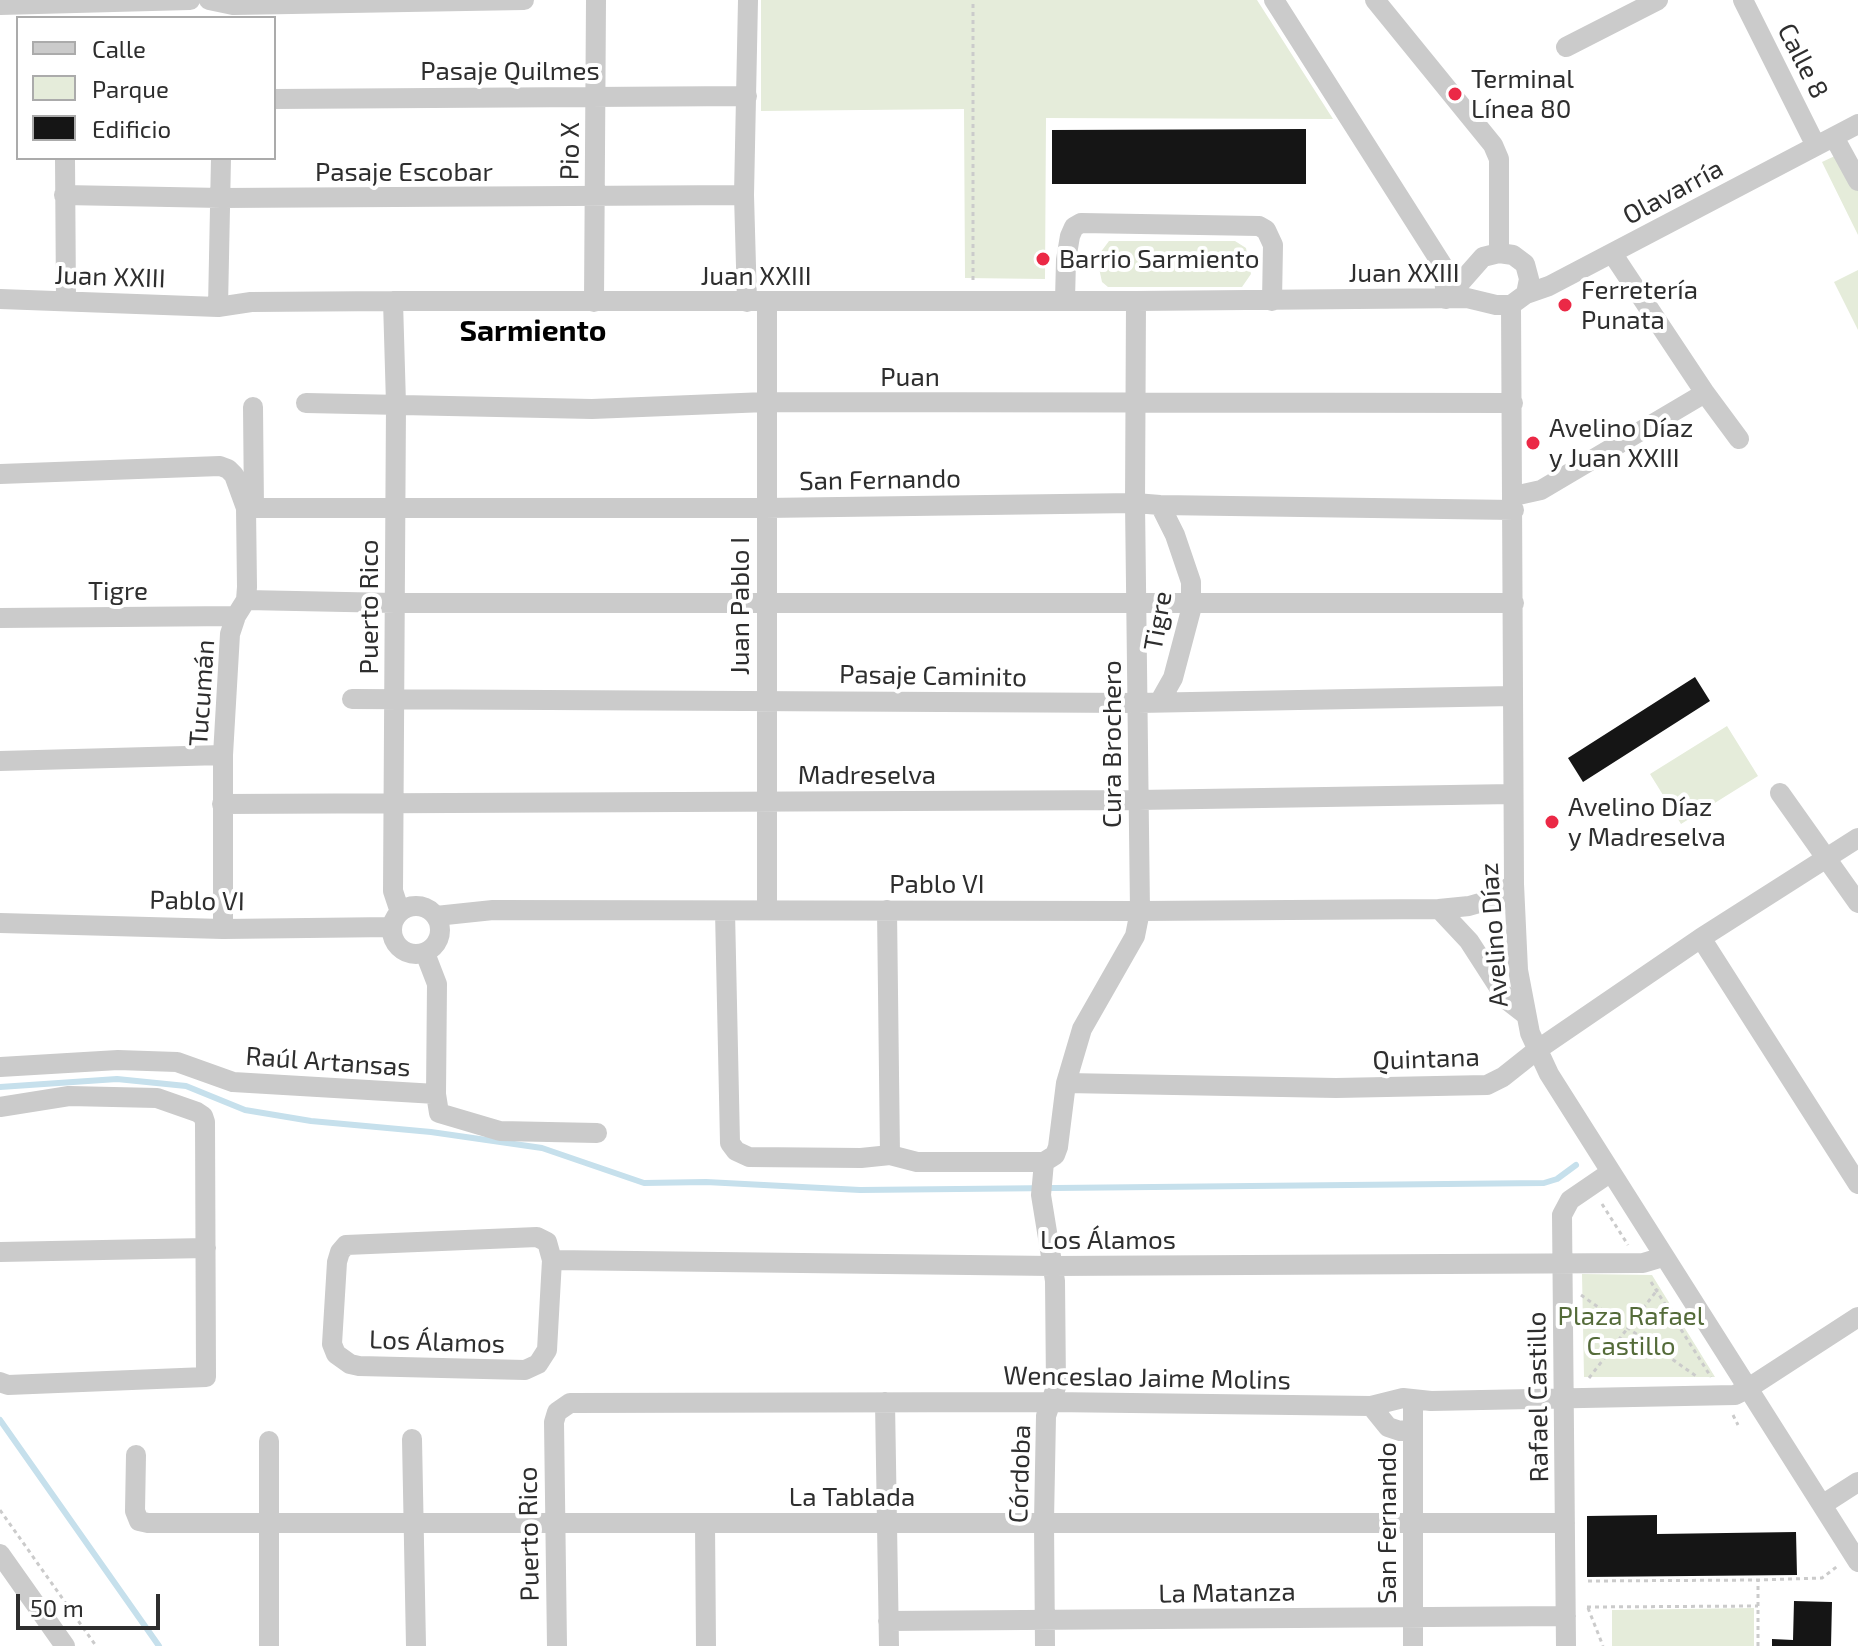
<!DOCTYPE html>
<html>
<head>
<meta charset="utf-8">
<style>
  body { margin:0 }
  #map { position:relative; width:1858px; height:1646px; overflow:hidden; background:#fff; font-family:"Exo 2",sans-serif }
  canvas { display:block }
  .legend { position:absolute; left:16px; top:16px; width:260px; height:144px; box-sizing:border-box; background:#fff; border:2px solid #ababab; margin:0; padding:10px 14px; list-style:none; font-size:24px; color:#2e2e2e }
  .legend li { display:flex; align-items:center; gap:16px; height:40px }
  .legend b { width:40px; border:2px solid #ababab }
  .scale { position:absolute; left:16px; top:1594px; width:144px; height:36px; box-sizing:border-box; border:4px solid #2e2e2e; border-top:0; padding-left:10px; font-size:24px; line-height:28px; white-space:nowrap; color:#2e2e2e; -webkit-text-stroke:6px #fff; paint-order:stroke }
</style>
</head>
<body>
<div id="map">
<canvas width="1858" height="1646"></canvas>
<ul class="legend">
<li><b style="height:10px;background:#cbcbcb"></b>Calle</li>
<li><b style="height:22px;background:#e5ecda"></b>Parque</li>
<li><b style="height:22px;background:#151515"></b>Edificio</li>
</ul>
<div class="scale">50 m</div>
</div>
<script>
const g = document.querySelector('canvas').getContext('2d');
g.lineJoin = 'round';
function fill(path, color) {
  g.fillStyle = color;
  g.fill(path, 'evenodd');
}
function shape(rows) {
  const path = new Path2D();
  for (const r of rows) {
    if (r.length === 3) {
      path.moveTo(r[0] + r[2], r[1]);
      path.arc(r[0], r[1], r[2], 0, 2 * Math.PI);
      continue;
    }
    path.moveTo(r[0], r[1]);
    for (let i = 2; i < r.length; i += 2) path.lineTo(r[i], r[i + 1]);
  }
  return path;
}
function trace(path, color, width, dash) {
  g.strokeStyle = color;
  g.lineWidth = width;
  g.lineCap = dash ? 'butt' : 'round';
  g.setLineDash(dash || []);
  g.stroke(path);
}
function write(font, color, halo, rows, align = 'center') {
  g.font = font + ' "Exo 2",sans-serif';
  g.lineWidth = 8;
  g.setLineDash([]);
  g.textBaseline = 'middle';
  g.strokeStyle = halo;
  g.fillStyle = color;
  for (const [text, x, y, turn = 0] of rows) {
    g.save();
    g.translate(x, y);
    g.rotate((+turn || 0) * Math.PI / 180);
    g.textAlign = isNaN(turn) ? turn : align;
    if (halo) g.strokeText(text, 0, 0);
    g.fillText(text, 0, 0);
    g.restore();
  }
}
fill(shape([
  [761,0,1257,0,1333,119,1046,118,1045,279,965,278,964,109,761,111],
  [1839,154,1858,191,1858,235,1822,162],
  [1109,241,1235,241,1246,248,1251,274,1242,287,1108,287,1102,282,1099,268,1100,253],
  [1858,270,1858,330,1834,282],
  [1727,726,1758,776,1681,824,1650,774],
  [1582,1274,1652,1275,1715,1377,1584,1377],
  [1754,1608,1754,1646,1612,1646,1612,1610]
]), '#e5ecda');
trace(shape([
  [0,1087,117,1079,186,1086,245,1110,311,1121,431,1132,542,1148,644,1183,706,1182,860,1190,1544,1183,1557,1179,1576,1165],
  [0,1420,159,1646]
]), '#c6e0ec', 6);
fill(shape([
  [1306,129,1306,184,1052,184,1052,130],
  [1695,677,1710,701,1583,782,1568,758],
  [1657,1515,1657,1534,1796,1532,1797,1575,1587,1577,1587,1516],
  [1794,1601,1832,1602,1831,1646,1772,1646,1772,1639,1793,1640]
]), '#151515');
trace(shape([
  [973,280,973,0],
  [1602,1204,1628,1245],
  [1651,1282,1711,1377],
  [1581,1295,1696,1376],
  [1589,1378,1658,1289],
  [1733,1415,1738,1425],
  [0,1510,96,1646],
  [1588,1581,1758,1580],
  [1587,1607,1758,1606],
  [1588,1608,1603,1646],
  [1758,1646,1758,1580,1822,1578,1839,1565]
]), '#cbcbcb', 3, [4, 4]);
trace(shape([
  [209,0,233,5,524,0],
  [1274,0,1443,266,1446,299],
  [1375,0,1493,145,1499,159,1499,253],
  [1743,0,1816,146],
  [0,5,190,0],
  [1566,47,1658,0],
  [274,99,747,96],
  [1834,137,1858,181],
  [65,158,66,300],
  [64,195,221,198,744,195],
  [1612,253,1705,393,1739,439],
  [0,299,218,307,251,302,393,301,1136,301,1467,298,1496,305,1511,305],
  [1446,299,1483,257,1499,253,1513,255,1525,264,1529,279,1526,294],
  [1065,300,1066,260,1070,236,1074,227,1081,223,1259,226,1266,230,1273,245,1272,301],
  [393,301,396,404,393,891,400,912],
  [594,302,596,0],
  [747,302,744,195,748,0],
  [767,302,767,909],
  [1511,305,1514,884,1518,970,1530,1033,1549,1074,1858,1562],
  [1511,305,1526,294,1549,286,1858,124],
  [218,307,221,158],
  [306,403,592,409,766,402,1513,403],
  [253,407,254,508],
  [0,474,220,466,228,469,234,475,246,508,247,587,246,600,236,616,230,634,223,755,223,929],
  [1514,496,1541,490,1705,393],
  [1160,505,1175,535,1191,582,1191,610,1173,678,1160,701],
  [246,508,765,508,1135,503,1160,505,1514,510],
  [246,600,395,603,1514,603],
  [0,618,236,616],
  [352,699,1138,703,1513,696],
  [0,761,223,755],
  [1780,793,1858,903],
  [222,804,1138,800,1513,794],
  [416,930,24],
  [1439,909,1469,906,1490,900,1514,884],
  [887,910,890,1155],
  [725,911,730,1143,736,1151,749,1157,861,1158,890,1155,917,1162,1044,1162],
  [436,916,493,910,1140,911,1439,909,1469,941,1507,1000,1525,1014],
  [0,923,223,929,392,927],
  [1701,938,1858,1184],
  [425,953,437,984,436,1094,439,1113,500,1131,597,1133],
  [0,1067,118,1060,177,1062,233,1082,436,1094],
  [1066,1083,1336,1088,1487,1085,1503,1077,1537,1050,1701,938,1858,838],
  [0,1107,69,1096,157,1098,197,1112,203,1116,205,1122,206,1377,8,1385,0,1382],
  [1044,1162,1055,1155,1058,1147,1066,1083,1082,1029,1135,936,1140,911,1135,503,1136,301],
  [1044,1162,1041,1195,1055,1281,1056,1387,1046,1416,1044,1521,1045,1646],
  [537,1237,547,1242,552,1260,547,1350,538,1364,525,1370,359,1366,350,1364,336,1354,332,1344,337,1262,340,1252,346,1245,537,1237],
  [0,1252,206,1248],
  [552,1260,1052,1266,1643,1263,1663,1257],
  [885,1402,889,1646],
  [1371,1406,1388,1427,1400,1431,1413,1429],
  [412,1439,416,1646],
  [136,1455,135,1511,139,1521,148,1523,1565,1523],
  [1822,1505,1858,1482],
  [705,1523,706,1646],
  [0,1554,65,1646],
  [888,1621,1566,1616],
  [269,1646,269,1441],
  [557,1646,554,1422,557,1412,570,1403,1051,1402,1371,1406,1403,1398,1431,1401,1735,1395,1747,1389,1858,1317],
  [1413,1646,1413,1400],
  [1566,1646,1562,1215,1570,1200,1611,1172]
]), '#cbcbcb', 20);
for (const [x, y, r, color] of [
  [1455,94,8,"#eb2946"],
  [1043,259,8,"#eb2946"],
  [1565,305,8,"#eb2946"],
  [1533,443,8,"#eb2946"],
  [1552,822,8,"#eb2946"]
]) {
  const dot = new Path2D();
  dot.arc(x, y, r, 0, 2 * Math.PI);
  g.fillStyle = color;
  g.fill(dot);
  trace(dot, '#fff', 3);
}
write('26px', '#2e2e2e', '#fff', [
  ["Calle 8",1803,61,63],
  ["Pasaje Quilmes",510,71],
  ["Pio X",570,151,-89],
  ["Pasaje Escobar",404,172],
  ["Olavarría",1673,192,-28],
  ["Juan XXIII",1404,273],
  ["Juan XXIII",756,276],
  ["Juan XXIII",110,277,2],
  ["Puan",910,377],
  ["San Fernando",880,480,-1],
  ["Tigre",118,591],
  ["Juan Pablo I",740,606,-90],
  ["Puerto Rico",369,607,-90],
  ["Tigre",1158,621,-80],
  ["Pasaje Caminito",933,676,1],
  ["Tucumán",202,693,-86],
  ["Cura Brochero",1112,744,-90],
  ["Madreselva",867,775],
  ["Pablo VI",937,884],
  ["Pablo VI",197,901,1],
  ["Avelino Díaz",1494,935,-94],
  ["Quintana",1426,1059,-2],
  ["Raúl Artansas",328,1062,4],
  ["Los Álamos",1108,1240],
  ["Los Álamos",437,1342,2],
  ["Wenceslao Jaime Molins",1147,1378,1],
  ["Rafael Castillo",1538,1397,-91],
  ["Córdoba",1020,1474,-88],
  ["La Tablada",852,1497],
  ["San Fernando",1387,1523,-90],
  ["Puerto Rico",529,1534,-91],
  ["La Matanza",1227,1593,-1]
]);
write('26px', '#2e2e2e', '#fff', [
  ["Terminal",1471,79],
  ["Línea 80",1471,109],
  ["Barrio Sarmiento",1059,259],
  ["Ferretería",1581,290],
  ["Punata",1581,320],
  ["Avelino Díaz",1549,428],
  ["y Juan XXIII",1549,458],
  ["Avelino Díaz",1568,807],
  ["y Madreselva",1568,837]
], 'left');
write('26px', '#546b39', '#fff', [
  ["Plaza Rafael",1631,1316],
  ["Castillo",1631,1346]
]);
write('bold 30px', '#000', '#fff', [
  ["Sarmiento",533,331]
]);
</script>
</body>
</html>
